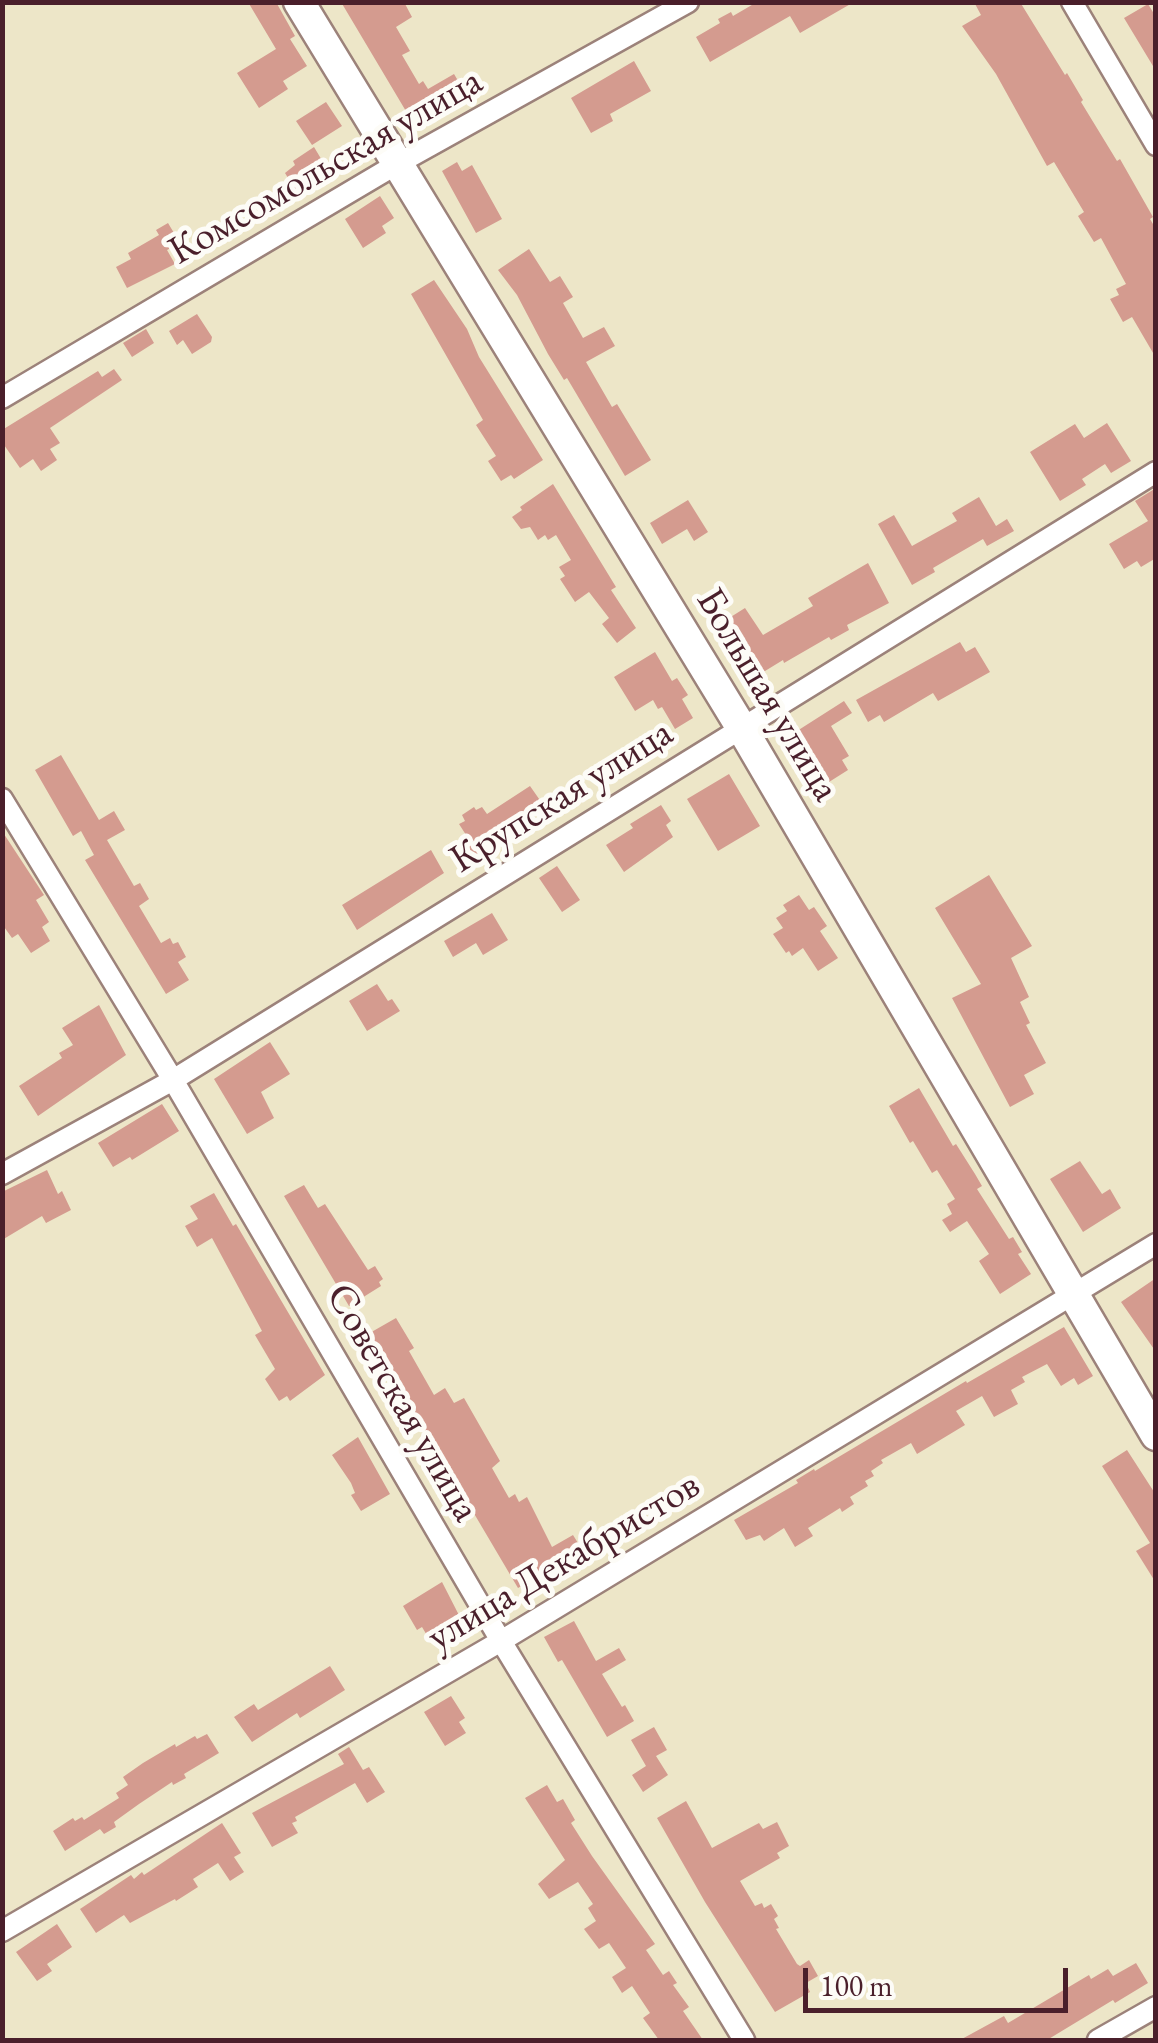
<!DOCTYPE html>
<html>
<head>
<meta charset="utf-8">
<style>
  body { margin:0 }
  #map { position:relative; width:1158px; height:2043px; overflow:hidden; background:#ede6c8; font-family:"EB Garamond",serif }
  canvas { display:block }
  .frame { position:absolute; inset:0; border:5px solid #4a1f2b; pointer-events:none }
  .scale { position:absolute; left:803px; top:1968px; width:265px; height:45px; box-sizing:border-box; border:5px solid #4a1f2b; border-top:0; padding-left:12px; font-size:30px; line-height:35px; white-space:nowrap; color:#4a1f2b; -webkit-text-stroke:8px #fdfcf7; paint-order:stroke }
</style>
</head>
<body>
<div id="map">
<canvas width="1158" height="2043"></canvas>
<div class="frame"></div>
<div class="scale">100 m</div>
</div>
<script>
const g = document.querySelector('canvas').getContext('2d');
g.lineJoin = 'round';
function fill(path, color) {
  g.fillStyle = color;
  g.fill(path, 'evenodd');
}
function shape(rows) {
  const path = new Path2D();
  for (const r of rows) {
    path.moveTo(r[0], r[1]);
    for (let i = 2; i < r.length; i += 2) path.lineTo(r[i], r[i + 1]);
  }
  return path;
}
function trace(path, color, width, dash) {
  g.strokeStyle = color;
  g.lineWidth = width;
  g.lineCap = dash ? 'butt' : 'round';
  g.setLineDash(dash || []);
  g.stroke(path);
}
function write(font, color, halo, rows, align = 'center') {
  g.font = font + ' "EB Garamond",serif';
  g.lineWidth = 10;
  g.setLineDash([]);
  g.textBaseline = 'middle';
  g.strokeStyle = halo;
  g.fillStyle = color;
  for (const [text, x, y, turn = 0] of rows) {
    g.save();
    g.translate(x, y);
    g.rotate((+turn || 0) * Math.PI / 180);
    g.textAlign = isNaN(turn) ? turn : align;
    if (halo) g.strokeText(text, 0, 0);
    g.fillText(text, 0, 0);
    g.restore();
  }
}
fill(shape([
  [248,2,276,2,295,36,290,39,307,66,283,81,288,89,259,108,237,73,276,49],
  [341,2,404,2,412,17,396,27,410,51,402,55,419,84,423,81,428,89,454,74,469,99,416,128],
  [757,2,854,2,800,33,790,16,710,62,696,37,720,23,718,19,731,12,733,16],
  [974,2,1020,2,1065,75,1067,73,1083,100,1081,102,1117,161,1120,159,1153,217,1150,219,1156,229,1156,358,1132,317,1123,322,1110,299,1119,295,1116,289,1126,284,1101,238,1094,242,1078,216,1084,212,1054,162,1047,166,996,74,962,26,981,15],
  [1148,4,1156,17,1156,71,1124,18],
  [634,61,651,91,610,114,613,121,591,133,571,98],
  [326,102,342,126,312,145,296,121],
  [314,147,323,162,319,165,324,173,296,191,285,173,295,165,293,161],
  [457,162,462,171,472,165,502,219,476,233,442,171],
  [380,196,394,218,382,226,386,233,363,248,345,219],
  [168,223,180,243,167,250,175,264,127,288,116,267,131,259,128,253,159,235,156,230],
  [529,249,550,282,560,276,573,297,563,303,583,338,604,327,615,346,586,362,612,407,617,404,651,460,625,476,567,378,564,380,548,354,517,295,498,270],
  [434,280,467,329,479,357,543,460,514,479,511,475,501,481,488,461,496,456,476,425,483,420,411,294],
  [197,314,212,337,211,342,192,354,183,340,177,345,169,331],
  [146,329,154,343,132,357,123,343],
  [114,369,122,380,50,428,60,443,50,449,57,460,41,471,33,459,20,468,2,442,2,430,98,371,102,377],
  [1107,423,1131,461,1111,473,1105,464,1082,479,1086,485,1060,501,1030,452,1075,424,1084,438],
  [553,484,616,587,611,590,636,628,617,643,602,624,609,618,589,592,575,602,560,579,565,576,559,567,571,560,556,535,548,540,545,535,538,540,530,527,521,529,512,517,522,510,520,507],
  [1156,488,1156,558,1141,567,1137,561,1124,569,1109,544,1148,521,1135,501],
  [979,497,996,526,1007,519,1014,531,987,546,983,539,933,568,935,572,912,585,878,524,894,515,912,546,957,521,952,513],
  [688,500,708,532,694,541,687,529,662,544,650,523],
  [868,563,889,603,847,625,849,630,831,640,829,637,784,663,783,660,752,679,718,625,745,608,763,635,813,606,808,598],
  [960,642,966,652,975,647,990,672,938,701,933,693,884,722,880,715,868,722,856,700],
  [655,652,672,681,677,678,688,695,682,699,693,718,675,729,662,707,658,709,653,700,635,711,614,677],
  [844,701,852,713,831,726,849,756,842,760,848,770,829,782,797,731],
  [61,755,99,820,114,811,125,830,107,840,134,886,140,883,149,899,139,906,161,943,170,938,173,944,178,942,186,957,178,962,189,980,166,994,85,860,94,855,81,831,73,836,35,770],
  [729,774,760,826,718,851,687,799],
  [530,786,544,806,519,822,516,818,493,832,500,842,468,859,458,844,468,838,459,824,465,821,462,815,474,807,476,810,482,807,487,814],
  [661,805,671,821,666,825,673,837,624,872,606,845,633,828,630,824],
  [2,831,44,895,36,900,49,922,42,927,50,941,31,953,18,934,12,938,2,924],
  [431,850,444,873,357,930,342,905],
  [557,866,580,900,562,912,539,878],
  [989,875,1032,946,1011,958,1029,997,1020,1002,1030,1023,1026,1025,1046,1063,1024,1075,1034,1094,1010,1107,952,998,981,984,935,908],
  [799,895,809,910,814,907,827,926,820,931,838,958,818,971,803,948,792,956,789,951,786,953,773,934,783,928,776,918,787,911,783,905],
  [492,913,508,940,483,955,476,943,453,957,444,941],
  [377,984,388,1001,392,999,400,1011,367,1031,349,1001],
  [99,1005,126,1055,38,1116,19,1086,62,1058,59,1053,73,1045,62,1028],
  [270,1042,290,1074,261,1092,274,1118,247,1134,214,1079],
  [919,1088,953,1146,956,1144,975,1174,982,1186,977,1189,1009,1239,1013,1237,1022,1252,1018,1254,1031,1274,1000,1294,979,1261,989,1254,967,1221,950,1232,942,1220,952,1214,947,1204,955,1199,937,1170,932,1173,913,1141,910,1143,889,1106],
  [162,1104,179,1131,132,1160,130,1157,113,1167,98,1143],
  [1080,1161,1102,1194,1110,1189,1121,1208,1083,1232,1050,1179],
  [47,1170,58,1194,62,1191,71,1210,46,1223,42,1216,2,1240,2,1192],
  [304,1185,318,1208,325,1204,368,1270,375,1266,383,1279,379,1282,381,1286,349,1306,284,1196],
  [214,1193,233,1226,236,1224,325,1375,290,1401,287,1396,279,1401,265,1379,275,1369,255,1335,262,1331,212,1238,197,1247,185,1226,198,1219,190,1206],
  [1156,1278,1156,1352,1121,1302],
  [396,1318,414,1348,409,1351,434,1395,445,1388,454,1403,464,1398,500,1461,492,1468,509,1498,515,1494,519,1502,527,1497,552,1547,573,1535,586,1556,564,1569,561,1564,518,1588,368,1334],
  [1064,1327,1093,1376,1078,1385,1074,1378,1061,1386,1047,1364,1022,1377,1025,1382,1011,1390,1018,1404,994,1417,982,1396,956,1411,965,1425,917,1454,911,1443,881,1460,883,1463,871,1471,874,1476,865,1481,868,1486,850,1497,854,1504,842,1512,840,1508,808,1528,813,1536,795,1547,784,1528,764,1541,760,1535,746,1540,734,1520,798,1483,796,1480,814,1469,815,1471,966,1381,967,1383],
  [358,1437,390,1494,361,1511,351,1495,355,1493,351,1483,332,1455],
  [1127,1450,1156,1495,1156,1583,1136,1551,1150,1543,1102,1466],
  [442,1582,463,1623,431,1642,422,1627,417,1630,403,1606],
  [574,1621,596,1661,619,1648,626,1660,602,1674,622,1707,625,1705,634,1721,607,1737,562,1660,558,1662,544,1637],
  [330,1666,345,1690,300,1718,297,1713,252,1742,234,1717,254,1704,258,1710],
  [451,1696,465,1718,459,1722,466,1733,445,1746,424,1712],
  [654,1727,667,1750,656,1756,668,1775,643,1792,632,1775,646,1766,631,1740],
  [207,1734,219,1753,184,1774,186,1778,173,1785,172,1782,139,1804,114,1822,116,1827,104,1834,100,1829,65,1851,53,1831,73,1818,75,1821,82,1817,84,1820,119,1798,116,1793,128,1785,123,1777,143,1763,175,1744,176,1747,195,1736,197,1739],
  [349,1747,363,1770,369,1767,385,1792,367,1803,355,1783,295,1817,297,1821,292,1823,298,1833,272,1847,252,1813,344,1764,338,1754],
  [547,1785,557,1802,563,1799,575,1820,571,1823,592,1856,655,1944,646,1950,663,1975,669,1971,677,1983,673,1985,689,2007,683,2011,703,2040,659,2040,643,2018,650,2013,632,1986,622,1993,612,1977,626,1968,609,1943,599,1949,584,1929,596,1921,588,1908,593,1904,578,1882,549,1899,538,1884,565,1860,525,1798],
  [686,1801,712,1848,759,1823,763,1829,777,1822,789,1846,777,1853,780,1858,740,1881,755,1906,762,1903,764,1908,771,1904,778,1916,774,1919,779,1928,776,1929,797,1964,800,1966,809,1960,818,1976,806,1983,810,1992,775,2012,705,1902,657,1818],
  [222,1823,241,1853,234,1857,244,1872,230,1881,218,1863,193,1879,198,1887,176,1901,175,1899,130,1923,124,1915,96,1933,80,1909,131,1875,134,1879,142,1872,144,1875],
  [57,1924,72,1947,47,1964,52,1971,37,1981,16,1952],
  [1136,1963,1148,1983,1115,2003,1113,2000,1047,2040,960,2040,1004,2016,1008,2023,1089,1975,1091,1979,1108,1969,1113,1976]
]), '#d49b8f');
const street = shape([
  [1072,2,1156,145],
  [2,398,397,164,688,2],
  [2,799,173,1080,501,1641,744,2040],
  [2,1174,173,1080,1156,472],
  [2,1931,501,1641,1156,1244],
  [1098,2040,1156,2007]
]);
const secondary = shape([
  [299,2,741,727,1156,1435]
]);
trace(street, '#9c827a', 25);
trace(secondary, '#9c827a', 35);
trace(street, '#fff', 20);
trace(secondary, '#fff', 30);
write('40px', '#4a1f2b', '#fdfcf7', [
  ["Комсомольская улица",326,167,-30],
  ["Большая улица",767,695,59],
  ["Крупская улица",562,797,-32],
  ["Советская улица",402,1403,60],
  ["улица Декабристов",564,1562,-31]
]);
</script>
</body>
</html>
